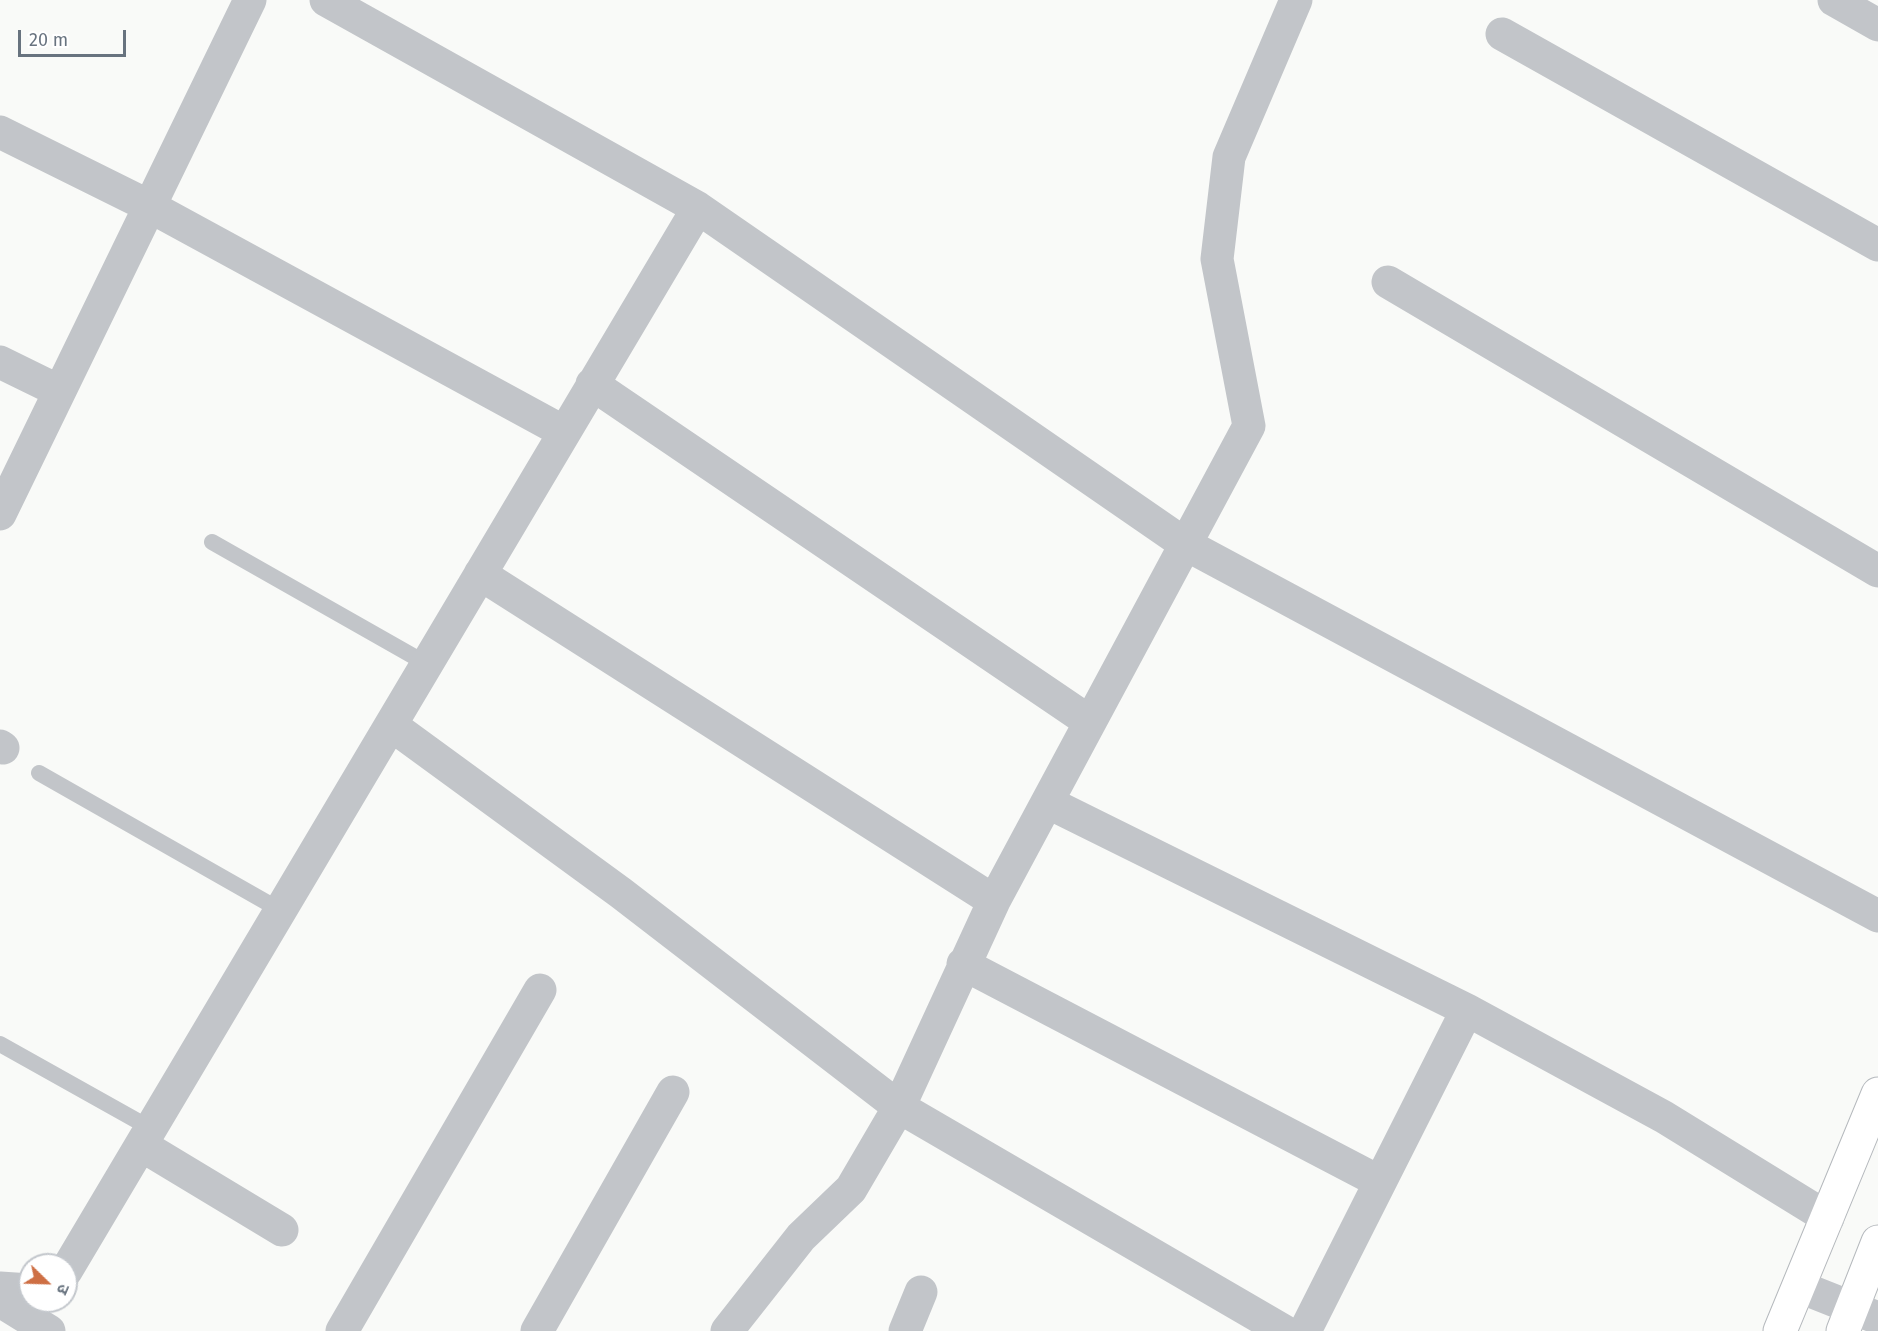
<!DOCTYPE html>
<html>
<head>
<meta charset="utf-8">
<style>
  body { margin:0 }
  #map { position:relative; width:1878px; height:1331px; overflow:hidden; background:#f9faf8; font-family:"Fira Sans","Noto Sans Devanagari",sans-serif }
  canvas { display:block }
  .north { position:absolute; left:18px; top:1253px; width:60px; height:60px; box-sizing:border-box; background:#fff; border:2px solid #c3c7cc; border-radius:50%; rotate:113deg; font-size:16px; font-weight:700; line-height:24px; text-align:center; color:#68737f }
  .north::after { content:''; display:block; margin:auto; width:21px; height:27px; background:#ce6f44; clip-path:polygon(50% 0,100% 100%,50% 72%,0 100%) }
  .scale { position:absolute; left:18px; top:30px; width:108px; height:27px; box-sizing:border-box; border:3px solid #68737f; border-top:0; padding-left:8px; font-size:18px; line-height:21px; white-space:nowrap; color:#68737f; -webkit-text-stroke:4px #fff; paint-order:stroke }
</style>
</head>
<body>
<div id="map">
<canvas width="1878" height="1331"></canvas>
<div class="north">उ</div>
<div class="scale">20 m</div>
</div>
<script>
const g = document.querySelector('canvas').getContext('2d');
g.lineJoin = 'round';
function shape(rows) {
  const path = new Path2D();
  for (const r of rows) {
    path.moveTo(r[0], r[1]);
    for (let i = 2; i < r.length; i += 2) path.lineTo(r[i], r[i + 1]);
  }
  return path;
}
function trace(path, color, width, dash) {
  g.strokeStyle = color;
  g.lineWidth = width;
  g.lineCap = dash ? 'butt' : 'round';
  g.setLineDash(dash || []);
  g.stroke(path);
}
const secondary = shape([
  [1780,1331,1878,1094],
  [1843,1331,1878,1242]
]);
trace(secondary, '#b5b9bd', 35);
trace(shape([
  [212,542,427,664],
  [39,773,280,910],
  [0,1044,150,1128]
]), '#c2c5c9', 16);
trace(shape([
  [326,0,698,208,1185,544,1878,916],
  [1834,0,1878,25],
  [1502,34,1878,245],
  [0,132,149,206,564,432],
  [1388,282,1878,571],
  [0,362,59,391],
  [592,384,1090,722],
  [0,514,250,0],
  [480,574,994,901],
  [391,725,621,893,899,1107,994,901,1249,426,1217,259,1229,157,1296,0],
  [0,746,3,748],
  [1049,803,1467,1010],
  [963,964,1380,1182],
  [141,1145,282,1230],
  [66,1271,698,208],
  [1800,1287,1878,1318],
  [0,1288,30,1290],
  [0,1301,49,1331],
  [342,1331,540,990],
  [537,1331,673,1092],
  [727,1331,801,1237,851,1189,899,1107,1284,1331],
  [905,1331,921,1292],
  [1305,1331,1467,1010,1664,1117,1828,1218]
]), '#c2c5c9', 33);
trace(secondary, '#fff', 33);
</script>
</body>
</html>
